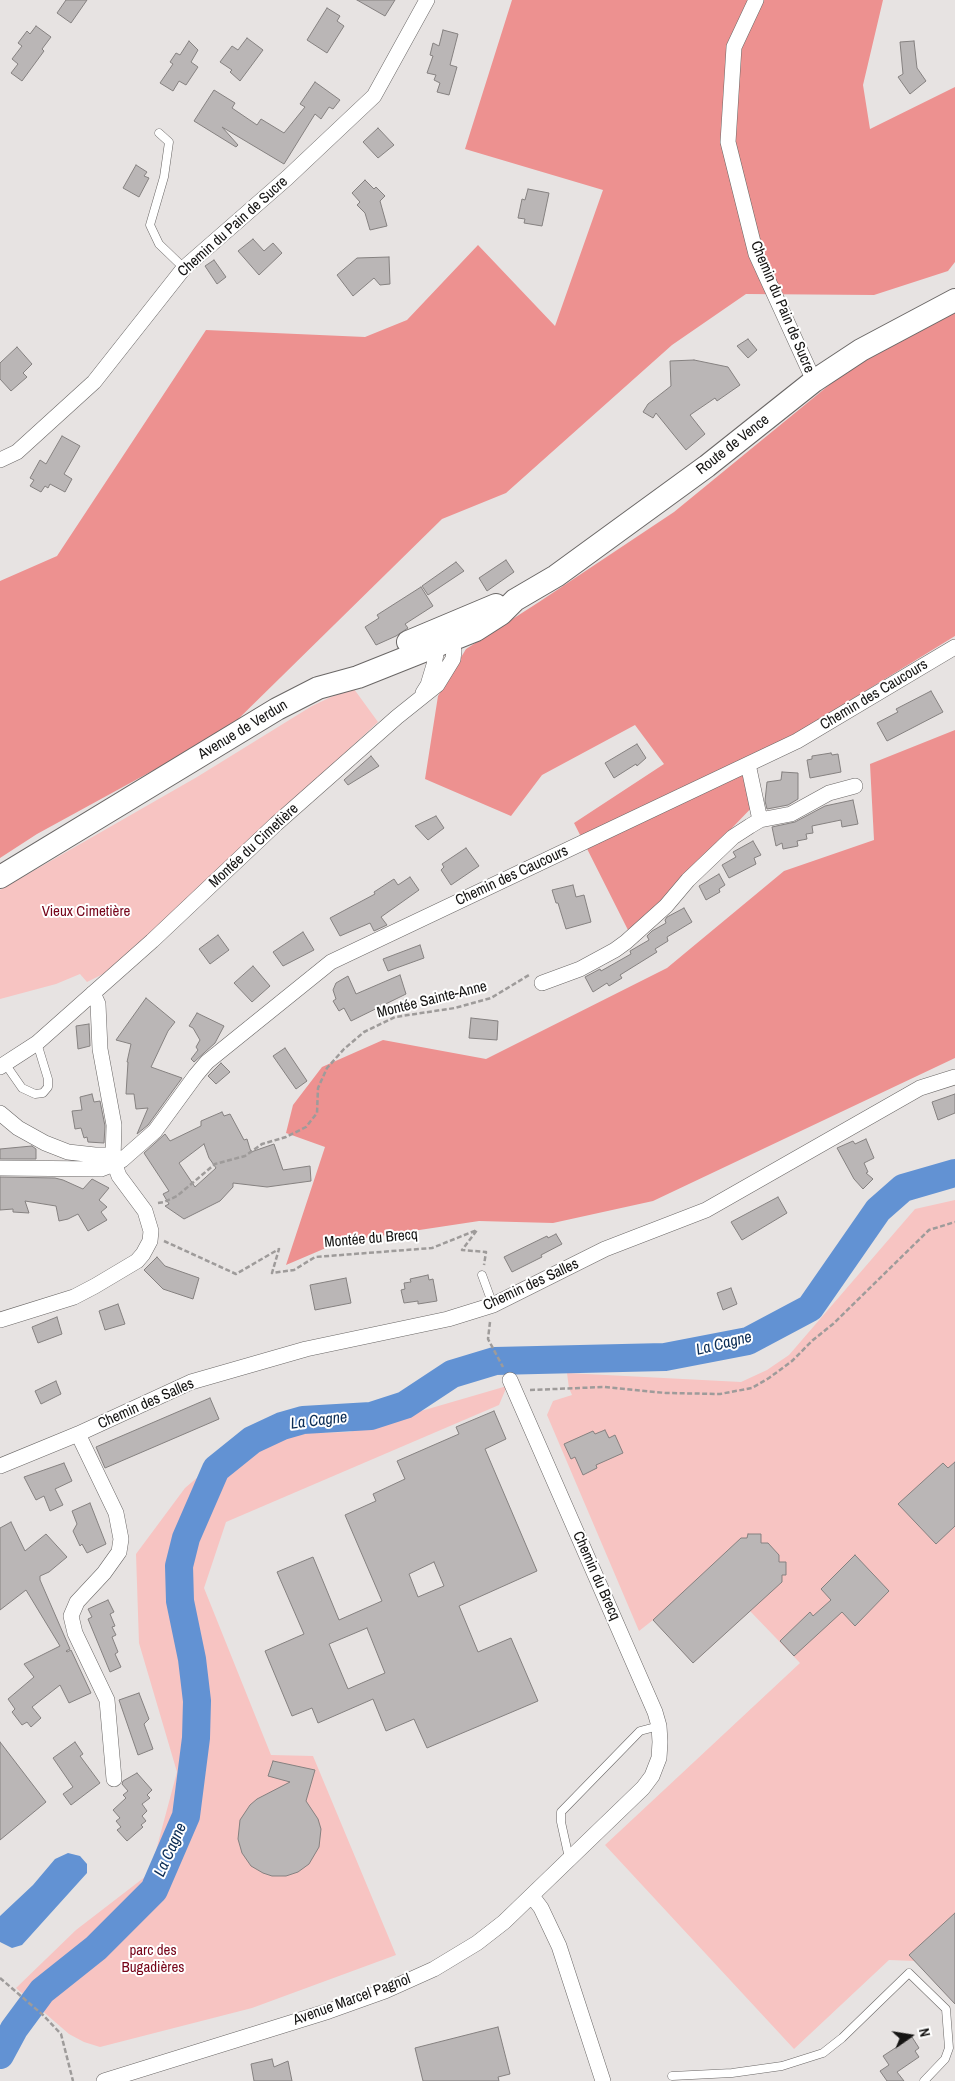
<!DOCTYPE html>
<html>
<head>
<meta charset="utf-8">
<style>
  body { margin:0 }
  #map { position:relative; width:955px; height:2081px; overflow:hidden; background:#e7e3e2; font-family:"Archivo Narrow",sans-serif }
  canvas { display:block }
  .north { position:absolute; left:885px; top:2011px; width:50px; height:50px; -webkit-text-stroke:4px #fff; paint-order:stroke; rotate:77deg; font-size:14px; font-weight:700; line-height:20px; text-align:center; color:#151413 }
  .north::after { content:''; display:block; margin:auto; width:18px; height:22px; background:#151413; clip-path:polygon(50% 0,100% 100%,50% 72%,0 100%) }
</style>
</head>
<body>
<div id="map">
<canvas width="955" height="2081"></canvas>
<div class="north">N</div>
</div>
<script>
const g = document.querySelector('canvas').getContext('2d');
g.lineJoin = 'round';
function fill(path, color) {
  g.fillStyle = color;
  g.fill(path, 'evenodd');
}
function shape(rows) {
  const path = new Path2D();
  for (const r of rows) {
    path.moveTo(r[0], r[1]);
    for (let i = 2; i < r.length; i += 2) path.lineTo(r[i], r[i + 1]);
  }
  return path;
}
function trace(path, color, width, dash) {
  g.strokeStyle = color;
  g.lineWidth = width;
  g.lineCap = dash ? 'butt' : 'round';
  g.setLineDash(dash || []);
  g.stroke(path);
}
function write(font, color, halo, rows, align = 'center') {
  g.font = font + ' "Archivo Narrow",sans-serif';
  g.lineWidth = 4;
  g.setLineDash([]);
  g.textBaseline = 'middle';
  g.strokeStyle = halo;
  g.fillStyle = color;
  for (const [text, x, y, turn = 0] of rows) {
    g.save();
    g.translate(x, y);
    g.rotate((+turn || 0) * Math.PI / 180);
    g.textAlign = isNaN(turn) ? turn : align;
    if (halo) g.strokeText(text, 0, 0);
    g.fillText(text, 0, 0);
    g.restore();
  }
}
fill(shape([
  [354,689,378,722,115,968,87,982,80,974,56,984,0,999,0,890,197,777,312,706,331,697],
  [955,1200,955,2004,915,1961,889,1960,794,2049,605,1845,800,1663,750,1611,693,1663,653,1620,639,1631,547,1415,553,1401,572,1395,569,1388,567,1373,741,1382,767,1370,789,1355,915,1209],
  [507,1386,499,1405,226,1522,204,1588,271,1755,313,1756,396,1955,252,2008,100,2047,84,2042,69,2034,16,1988,76,1930,150,1873,177,1772,139,1643,136,1554,185,1488,247,1435,349,1432]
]), '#f7c4c2');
fill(shape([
  [512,0,883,0,863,85,870,129,955,87,955,262,948,271,874,295,746,294,672,345,506,493,442,519,227,730,37,834,0,858,0,581,57,556,206,330,365,337,407,320,478,245,555,326,603,190,465,149],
  [955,311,955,636,753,760,758,801,630,934,574,823,664,764,635,725,542,775,511,816,425,779,438,696,466,649,539,602,674,512,845,372],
  [955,730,955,1058,653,1201,553,1223,479,1221,340,1242,286,1265,325,1147,286,1133,293,1105,322,1067,383,1040,486,1059,667,968,784,871,874,840,870,764]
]), '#ed9190');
fill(shape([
  [68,1853,80,1856,87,1864,87,1873,22,1945,12,1948,0,1942,0,1916,33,1885,55,1859]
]), '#6292d3');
trace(shape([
  [0,2055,14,2029,42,1991,96,1948,154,1890,186,1816,196,1738,197,1701,192,1659,180,1601,179,1566,186,1538,216,1469,252,1440,282,1426,303,1420,371,1416,405,1405,452,1374,495,1361,665,1357,748,1341,810,1308,878,1210,903,1188,955,1173]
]), '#6292d3', 28);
const building = shape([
  [66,0,87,0,71,23,57,13,66,0],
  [357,0,395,0,385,16,357,0],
  [327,8,340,16,337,21,344,26,327,53,307,40,327,8],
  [36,26,51,37,42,49,44,51,22,81,11,73,18,64,12,59,22,46,18,43,27,31,30,34,36,26],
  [443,30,458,34,450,65,457,67,449,95,437,92,440,83,434,80,436,75,427,73,433,56,430,55,433,43,439,46,443,30],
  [247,38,263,50,240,81,230,72,232,70,220,62,232,46,238,50,247,38],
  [189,41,198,50,191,62,198,67,186,85,179,81,173,91,160,83,173,64,170,62,176,53,180,55,189,41],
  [914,41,917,68,926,81,910,94,898,77,903,74,900,42,914,41],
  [315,82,340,100,333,109,329,107,321,119,315,114,284,164,222,127,238,145,236,147,194,121,214,90,235,103,232,108,257,125,261,119,284,133,305,107,300,104,315,82],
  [378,128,394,145,378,158,363,142,378,128],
  [136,165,147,172,144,176,149,178,139,197,123,188,136,165],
  [365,180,374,189,376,187,385,196,380,201,387,226,370,230,365,213,357,205,360,202,352,193,365,180],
  [528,189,549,193,542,226,524,223,525,219,518,218,522,199,525,200,528,189],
  [253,239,264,251,273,243,282,253,259,275,238,251,253,239],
  [389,257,390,284,380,285,374,278,353,296,337,275,357,258,389,257],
  [214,260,226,277,217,284,205,266,214,260],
  [748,339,757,350,748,358,737,346,748,339],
  [17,347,32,364,23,373,27,377,11,391,0,379,0,363,17,347],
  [694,360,728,367,740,385,717,401,715,398,690,415,705,434,686,450,656,413,653,418,643,412,648,404,671,386,670,361,694,360],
  [62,436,80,446,64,474,72,479,65,492,50,484,48,488,45,486,41,492,30,486,34,480,30,478,40,460,46,464,62,436],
  [506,560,514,572,487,591,479,578,506,560],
  [456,562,464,571,428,595,422,586,456,562],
  [421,587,433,606,405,624,408,628,396,636,376,645,365,627,379,618,377,615,421,587],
  [931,691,943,712,887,741,877,723,898,712,896,709,931,691],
  [637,744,646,758,637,766,636,764,614,778,605,763,637,744],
  [831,753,832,755,838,754,841,772,810,778,807,760,812,759,812,756,831,753],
  [371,756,379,766,348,785,344,780,371,756],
  [782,772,798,773,798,799,788,805,767,809,765,801,767,782,781,780,782,772],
  [853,800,858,824,842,827,841,820,812,826,813,833,806,834,807,839,797,841,798,846,783,849,782,843,776,846,772,827,795,822,825,806,853,800],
  [436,816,444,828,428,840,415,826,436,816],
  [753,841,761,855,754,858,756,864,729,878,722,865,736,857,733,852,753,841],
  [466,848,479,866,451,885,441,870,444,867,442,864,466,848],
  [719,874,725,885,719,889,720,892,706,900,699,886,719,874],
  [410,877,419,890,381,917,387,925,374,931,370,923,340,936,330,918,375,894,374,892,394,879,398,885,410,877],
  [573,885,576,897,584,895,591,922,566,929,558,903,556,903,552,890,573,885],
  [684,908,692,922,667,937,668,941,655,949,657,952,620,975,622,978,609,986,607,983,593,992,585,977,600,969,601,971,631,954,630,951,649,940,647,936,652,931,666,923,665,920,667,917,684,908],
  [303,932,314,950,283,966,273,952,303,932],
  [218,935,229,950,210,964,199,949,218,935],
  [420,945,424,958,388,971,383,959,420,945],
  [253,966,270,986,252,1002,234,983,253,966],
  [400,975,406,994,351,1021,344,1008,339,1011,333,1001,336,999,333,990,336,983,348,976,356,994,400,975],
  [146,998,175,1022,168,1031,151,1067,182,1078,148,1125,137,1134,148,1108,136,1109,134,1094,126,1094,128,1062,127,1062,131,1044,116,1040,146,998],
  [197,1013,224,1026,215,1043,194,1062,191,1059,198,1050,196,1047,200,1040,193,1028,189,1026,197,1013],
  [471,1018,498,1021,497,1040,469,1038,471,1018],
  [89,1024,90,1046,78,1049,76,1026,89,1024],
  [285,1048,307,1081,296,1089,273,1056,285,1048],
  [221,1063,230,1072,216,1084,208,1076,221,1063],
  [92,1094,94,1102,100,1101,105,1126,104,1143,88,1142,87,1137,84,1138,81,1128,75,1129,72,1111,82,1110,80,1097,92,1094],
  [955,1094,955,1113,938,1120,932,1102,955,1094],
  [222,1112,224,1116,230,1114,244,1140,247,1139,251,1152,274,1144,283,1170,310,1166,311,1181,267,1187,233,1183,233,1187,220,1201,184,1219,165,1206,169,1204,163,1194,169,1191,144,1153,165,1134,170,1141,201,1126,201,1121,222,1112],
  [204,1144,209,1158,216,1168,195,1187,179,1163,204,1144],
  [866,1139,874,1158,864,1163,868,1172,866,1173,873,1179,863,1189,854,1179,837,1148,853,1141,855,1144,866,1139],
  [32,1146,36,1149,36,1159,0,1159,0,1149,32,1146],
  [0,1177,55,1178,63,1180,83,1189,92,1179,109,1188,99,1200,107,1207,101,1212,107,1220,88,1231,78,1214,68,1219,59,1221,56,1206,25,1201,29,1213,13,1212,13,1209,0,1210,0,1177],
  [778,1197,787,1213,742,1240,731,1222,778,1197],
  [556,1234,562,1244,541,1255,542,1257,512,1272,504,1257,547,1236,548,1238,556,1234],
  [157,1257,165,1266,199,1278,193,1299,163,1289,144,1270,157,1257],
  [428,1275,429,1280,433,1279,437,1301,418,1304,418,1301,404,1303,401,1290,405,1289,404,1283,411,1282,410,1279,428,1275],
  [346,1278,351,1303,315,1310,310,1285,346,1278],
  [731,1288,737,1304,723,1310,717,1293,731,1288],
  [118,1304,125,1324,105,1330,99,1311,118,1304],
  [57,1317,62,1334,38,1343,32,1327,57,1317],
  [56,1381,61,1394,41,1404,35,1391,56,1381],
  [210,1398,219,1419,105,1468,96,1447,210,1398],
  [494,1411,506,1439,485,1449,537,1571,459,1606,478,1652,511,1638,538,1701,427,1748,414,1719,386,1731,373,1699,318,1723,312,1708,292,1716,265,1651,304,1634,277,1572,313,1557,339,1620,382,1601,345,1515,376,1501,373,1494,405,1479,397,1461,459,1434,456,1427,494,1411],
  [434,1562,444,1586,418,1597,409,1574,434,1562],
  [367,1628,385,1673,348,1689,329,1644,367,1628],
  [605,1430,609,1438,615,1435,623,1453,596,1465,597,1468,583,1475,575,1457,571,1459,564,1444,593,1431,595,1434,605,1430],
  [955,1462,955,1526,936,1544,898,1504,943,1463,948,1468,955,1462],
  [64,1463,72,1481,55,1489,63,1505,50,1511,44,1496,36,1500,24,1477,64,1463],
  [90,1503,106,1544,87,1553,82,1544,80,1546,73,1531,77,1524,72,1511,90,1503],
  [11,1522,25,1551,46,1534,67,1557,49,1572,40,1576,40,1580,70,1649,66,1651,67,1652,71,1650,91,1693,69,1703,60,1685,32,1707,41,1718,31,1727,27,1722,22,1725,12,1712,15,1709,8,1699,34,1677,24,1664,60,1646,26,1590,0,1610,0,1528,11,1522],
  [748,1534,761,1534,761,1543,768,1543,779,1555,779,1562,786,1562,786,1575,782,1575,782,1582,693,1663,653,1620,741,1538,747,1538,748,1534],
  [855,1555,889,1591,855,1626,842,1612,794,1656,780,1641,810,1612,813,1616,831,1600,821,1589,855,1555],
  [108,1600,114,1612,110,1614,115,1626,112,1627,116,1635,112,1637,118,1652,115,1654,121,1667,110,1672,88,1619,92,1617,88,1609,108,1600],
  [139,1693,149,1719,144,1724,153,1749,138,1755,119,1700,139,1693],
  [0,1742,46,1802,0,1840,0,1742],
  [75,1742,83,1754,80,1756,100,1783,71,1805,63,1794,73,1787,53,1758,75,1742],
  [273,1761,315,1770,306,1801,318,1819,321,1829,319,1847,309,1864,298,1872,286,1876,272,1876,263,1873,251,1866,242,1853,238,1839,240,1820,250,1805,257,1799,290,1782,268,1776,273,1761],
  [137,1773,152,1790,147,1795,150,1798,142,1804,147,1811,142,1816,146,1821,141,1825,143,1827,127,1841,117,1830,121,1827,116,1821,120,1818,113,1810,126,1798,123,1795,128,1791,122,1784,123,1781,137,1773],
  [955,1913,955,2004,909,1955,955,1913],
  [498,2027,510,2074,498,2077,499,2081,423,2081,415,2048,498,2027],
  [912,2037,919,2048,915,2051,919,2057,897,2072,904,2081,887,2081,880,2071,889,2065,883,2056,912,2037],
  [272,2059,274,2067,288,2061,292,2081,254,2081,251,2064,272,2059]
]);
fill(building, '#bab6b6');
trace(building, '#858180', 1);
const lane = shape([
  [159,133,169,142,164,177,150,225,159,244,184,268],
  [6,1065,22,1088,35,1094,43,1093,48,1087,48,1079,37,1043],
  [482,1275,493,1305],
  [569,1858,561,1822,561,1812,640,1731,659,1726],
  [672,2076,732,2073,782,2066,823,2053,842,2038,909,1973,946,2009,949,2048,945,2059,924,2081]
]);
const street = shape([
  [756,0,734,47,728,142,756,254,814,381],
  [0,460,17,452,94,382,184,268,287,178,374,96,427,0],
  [423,693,428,685,434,665,436,654,435,647,441,641],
  [748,764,760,820],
  [542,983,580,969,615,950,626,942,666,906,688,880,733,837,750,826,760,820,791,814,829,793,855,786],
  [0,1067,37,1043,152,941,276,824,397,717,437,685,453,659,454,651,450,641,439,641],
  [0,1113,18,1128,45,1143,68,1152,95,1155,112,1155],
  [0,1168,101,1169,114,1164,122,1160,155,1131,196,1075,207,1062,331,962,797,741,955,647],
  [0,1320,74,1297,95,1286,137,1261,143,1254,150,1241,151,1231,145,1211,119,1176,113,1160,114,1125,100,1049,98,1004,93,993],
  [78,1434,116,1513,121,1539,119,1552,104,1573,77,1602,71,1616,75,1633,107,1700,114,1779],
  [0,1466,78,1434,191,1382,306,1349,448,1319,493,1305,605,1249,706,1210,920,1088,955,1077],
  [532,1896,541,1908,559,1946,603,2081],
  [104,2081,329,2011,385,1991,434,1969,477,1943,504,1922,643,1788,652,1776,659,1758,660,1742,659,1726,655,1712,510,1380]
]);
const secondary = shape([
  [408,642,496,605],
  [0,877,277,709,318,688,358,677,476,630,501,614,515,600,556,576,707,466,814,381,861,350,955,300]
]);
trace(lane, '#6a6766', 9);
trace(street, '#6a6766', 16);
trace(secondary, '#6a6766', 24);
trace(shape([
  [158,1203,164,1202,177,1196,215,1164,245,1156,262,1144,286,1137,306,1127,317,1113,318,1088,327,1068,344,1049,364,1032,395,1017,455,1008,491,998,529,975],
  [164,1241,236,1274,279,1249,272,1273,294,1270,315,1257,432,1248,477,1230,462,1250,486,1252,484,1265],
  [490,1322,488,1339,503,1367],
  [530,1390,604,1387,666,1393,720,1394,752,1388,769,1378,792,1361,813,1340,833,1324,929,1230,955,1222],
  [0,1978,43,2015,61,2034,73,2081]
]), '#9e9b9a', 2.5, [5, 2.5]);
trace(lane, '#fff', 8);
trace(street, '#fff', 15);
trace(secondary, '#fff', 22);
write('15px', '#151413', '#fff', [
  ["Chemin du Pain de Sucre",233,227,-42],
  ["Chemin du Pain de Sucre",782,307,67],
  ["Route de Vence",733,445,-38],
  ["Chemin des Caucours",874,695,-31],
  ["Avenue de Verdun",243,730,-31],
  ["Montée du Cimetière",254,846,-43],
  ["Chemin des Caucours",512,876,-25],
  ["Montée Sainte-Anne",432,1000,-14],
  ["Montée du Brecq",371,1239,-5],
  ["Chemin des Salles",531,1285,-25],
  ["Chemin des Salles",146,1404,-24],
  ["Chemin du Brecq",596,1576,66],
  ["Avenue Marcel Pagnol",352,2000,-20]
]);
write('15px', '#760419', '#fff', [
  ["Vieux Cimetière",86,912],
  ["parc des",153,1951],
  ["Bugadières",153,1968]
]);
write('italic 16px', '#092b54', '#fff', [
  ["La Cagne",724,1344,-14],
  ["La Cagne",319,1421,-7],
  ["La Cagne",171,1850,-66]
]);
</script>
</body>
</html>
